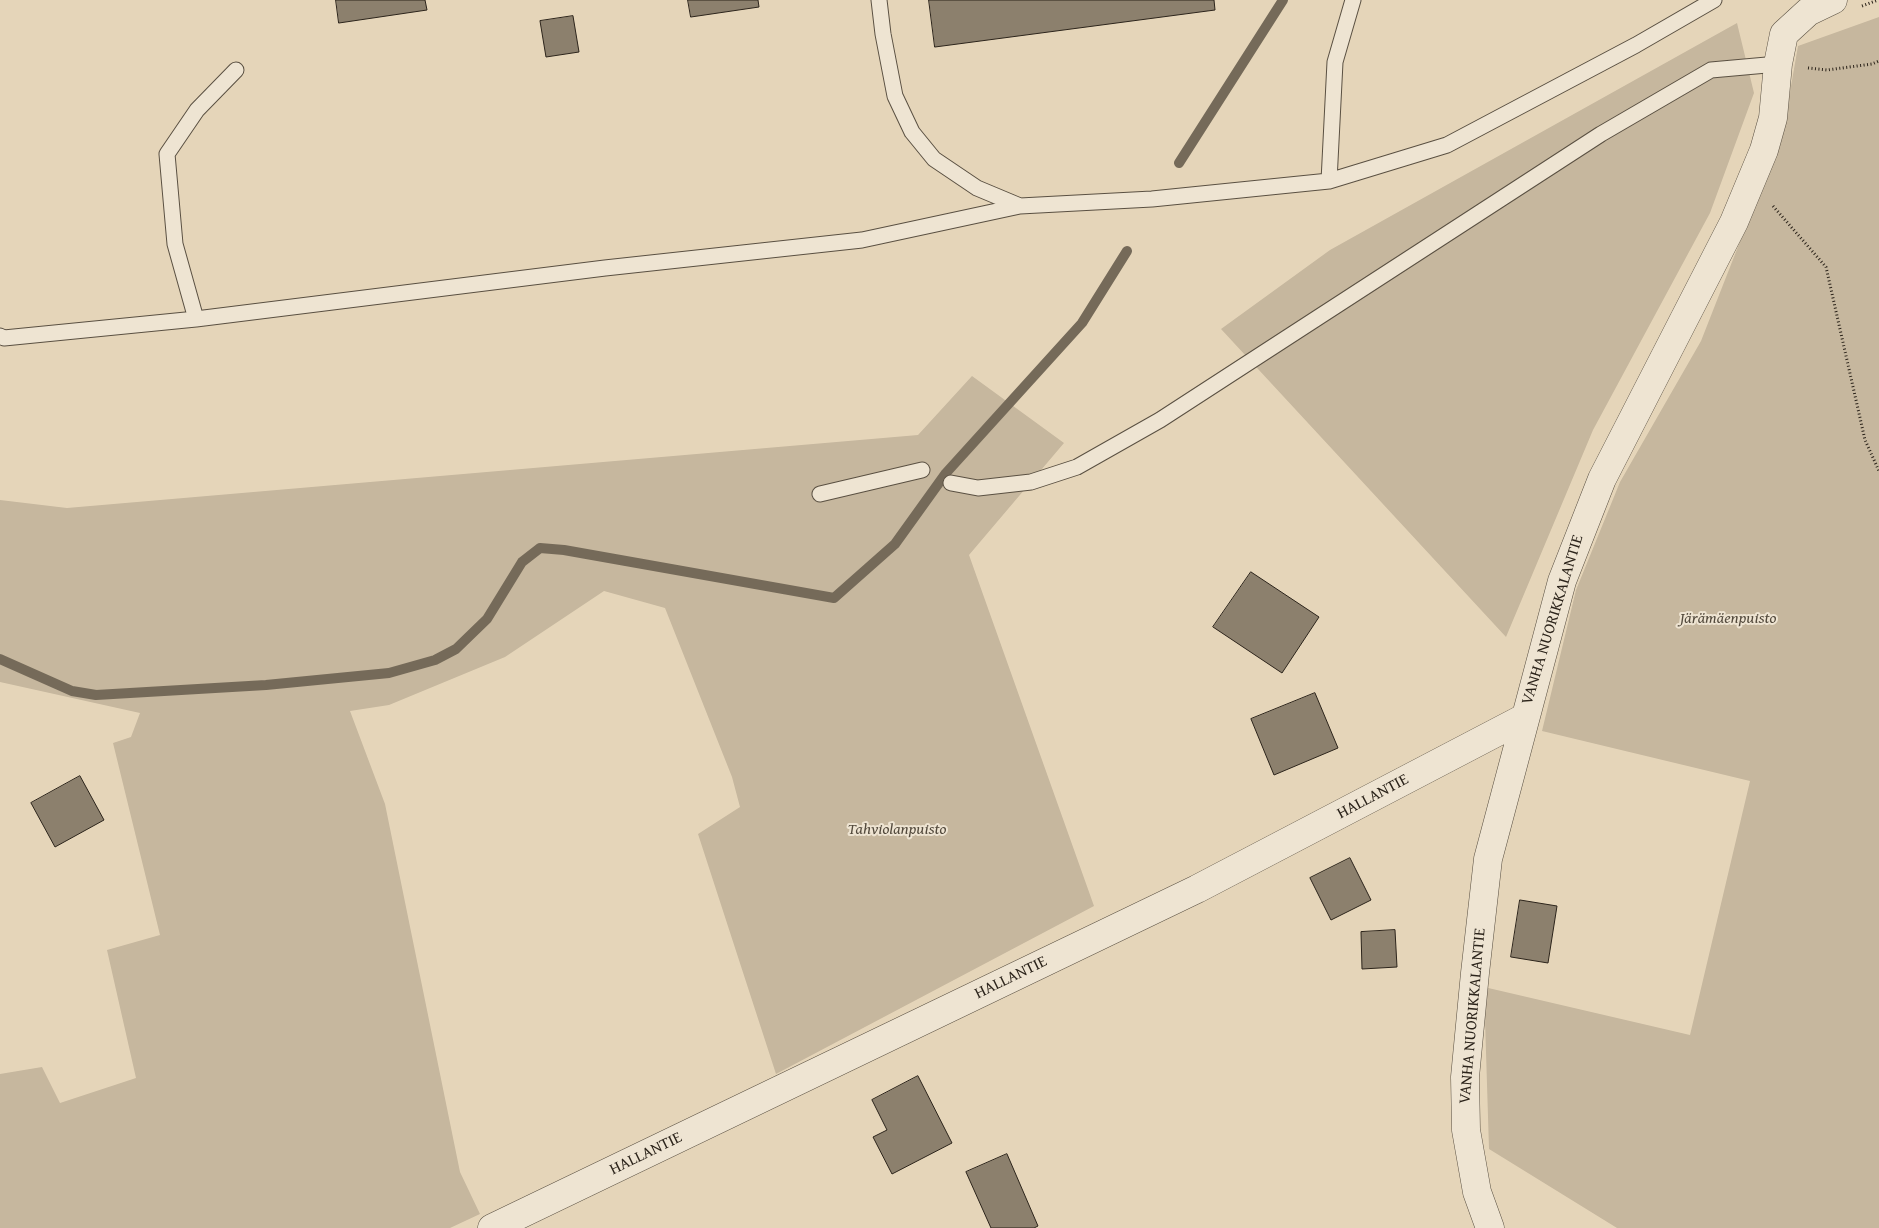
<!DOCTYPE html>
<meta charset="utf-8">
<style>
body{margin:0}
canvas{display:block;background:#e5d5b9}
</style>
<canvas width="1879" height="1228"></canvas>
<script>
const context = document.querySelector('canvas').getContext('2d');
context.lineJoin = 'round';
function fill(path, color) { context.fillStyle = color; context.fill(path, 'evenodd'); }
function stroke(path, color, width, dash) { context.strokeStyle = color; context.lineWidth = width; context.lineCap = dash ? 'butt' : 'round'; context.setLineDash(dash || []); context.stroke(path); }
function drawText(font, color, halo, rows, align = 'center') {
  context.font = font + ' "Gentium Book Plus",serif'; context.lineWidth = 4; context.setLineDash([]); context.textBaseline = 'middle'; context.strokeStyle = halo; context.fillStyle = color; for (const [text, x, y, turn = 0] of rows) {
    context.save(); context.translate(x, y); context.rotate((+turn || 0) * Math.PI / 180); context.textAlign = isNaN(turn) ? turn : align; if (halo) context.strokeText(text, 0, 0); context.fillText(text, 0, 0); context.restore();
  }
}
const green = new Path2D(`
 M1879,17V1228H1617L1489,1149L1484,987L1690,1035L1750,781L1542,731L1576,590L1620,482L1701,341L1783,132L1798,46Z
 M1737,23L1754,93L1710,213L1593,430L1506,637L1221,329L1330,250Z
 M972,376L1064,443L969,555L1094,906L776,1074L698,834L740,807L732,777L665,608L604,591L505,657L389,705L350,711L385,804L460,1172L480,1214L450,1228H0V1074L42,1067L60,1103L136,1078L107,950L160,935L113,743L131,737L140,713L0,682V500L67,508L918,435Z`);
const stream = new Path2D(`
 M1179,163L1283,0
 M0,659L72,691L96,695L266,685L389,673L435,660L456,649L487,619L522,562L540,548L564,550L834,598L895,544L946,473L1082,323L1127,251`);
const building = new Path2D(`
 M336,0H425L427,10L339,23Z
 M688,0H758L759,7L691,17Z
 M929,0H1214L1215,10L935,47Z
 M573,16L579,52L546,57L540,21Z
 M1251,572L1319,617L1282,673L1213,627Z
 M1315,693L1338,748L1274,775L1251,719Z
 M80,776L104,820L55,847L31,803Z
 M1350,858L1371,900L1331,920L1310,878Z
 M1520,900L1557,906L1548,963L1511,957Z
 M1395,930L1397,967L1362,969L1361,932Z
 M918,1076L952,1143L892,1174L873,1137L887,1130L872,1100Z
 M1007,1154L1038,1226L1034,1228H991L966,1172Z`);
const path = new Path2D(`
 M1862,6L1878,0
 M1808,68L1827,70L1872,64L1879,61
 M1773,206L1826,267L1865,440L1879,471`);
const lane = new Path2D(`
 M879,0L883,34L895,96L912,132L934,159L977,188L1020,206L1152,199L1329,181L1447,145L1636,45L1714,0
 M1329,181L1335,62L1353,0
 M196,319L175,244L167,154L197,110L236,70
 M0,336L4,338L196,319L605,268L862,240L1020,206
 M951,483L978,488L1031,482L1077,467L1160,420L1601,134L1711,70L1778,64
 M820,494L922,470`);
const street = new Path2D(`
 M492,1228L1197,889L1524,718
 M1490,1228L1477,1192L1466,1130L1465,1077L1475,973L1488,859L1562,581L1602,479L1734,222L1764,150L1773,118L1778,64L1784,34L1808,12L1833,0`);
const parkNames = [
 ["Järämäenpuisto",1728,619],
 ["Tahviolanpuisto",897,830]
];
const streetNames = [
 ["VANHA NUORIKKALANTIE",1553,620,-73],
 ["HALLANTIE",1373,797,-28],
 ["HALLANTIE",1011,978,-26],
 ["VANHA NUORIKKALANTIE",1473,1016,-85],
 ["HALLANTIE",646,1154,-26]
];
fill(green, '#c6b79e');
stroke(stream, '#756a59', 10);
fill(building, '#8c806d');
stroke(building, '#2c241b', 1);
stroke(lane, '#5a5042', 17);
stroke(street, '#5a5042', 29);
stroke(path, '#2c241b', 3, [1, 2.5]);
stroke(lane, '#eee4d2', 15);
stroke(street, '#eee4d2', 28);
drawText('italic 16px', '#52493c', '#eee4d2', parkNames);
drawText('16px', '#2c241b', '#eee4d2', streetNames);
</script>
